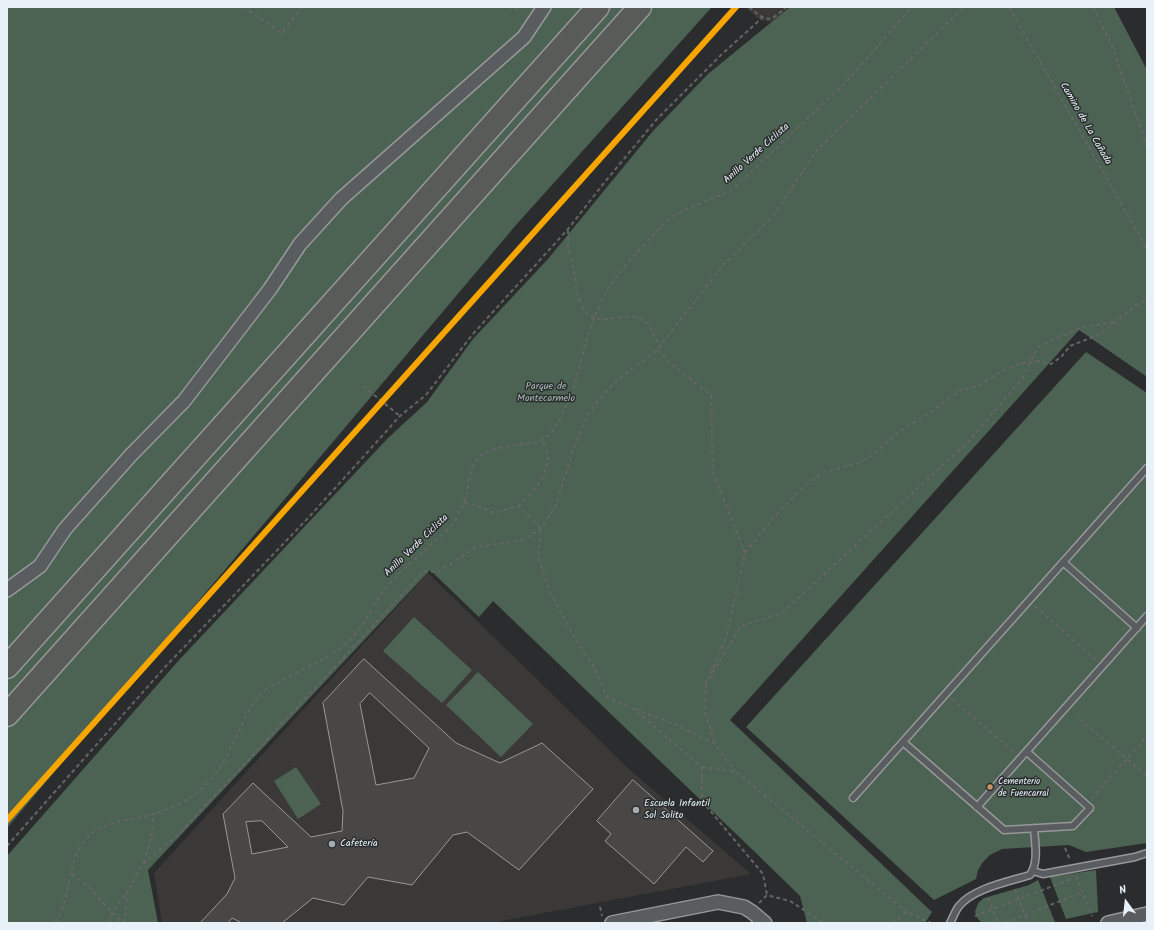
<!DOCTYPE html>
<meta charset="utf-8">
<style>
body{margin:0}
#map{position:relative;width:1154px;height:930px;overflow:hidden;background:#2b2c2d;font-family:Kalam,sans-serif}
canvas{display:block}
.frame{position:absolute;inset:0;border:8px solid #e8f1f8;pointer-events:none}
.north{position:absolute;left:1106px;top:882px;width:40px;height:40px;-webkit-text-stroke:3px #2a2d2e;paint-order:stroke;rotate:345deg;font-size:11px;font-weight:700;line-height:16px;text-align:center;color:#e8f1f8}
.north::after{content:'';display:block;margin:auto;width:14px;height:18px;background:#e8f1f8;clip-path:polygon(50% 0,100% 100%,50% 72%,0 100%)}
</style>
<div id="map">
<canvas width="1154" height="930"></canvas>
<div class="frame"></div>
<div class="north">N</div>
</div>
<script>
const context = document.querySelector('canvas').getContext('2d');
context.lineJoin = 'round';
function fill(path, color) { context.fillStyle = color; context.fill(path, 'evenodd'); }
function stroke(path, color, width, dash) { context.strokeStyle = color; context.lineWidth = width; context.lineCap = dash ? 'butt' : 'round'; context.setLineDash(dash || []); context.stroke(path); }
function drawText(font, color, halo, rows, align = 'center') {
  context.font = font + ' Kalam,sans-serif'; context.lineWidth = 3; context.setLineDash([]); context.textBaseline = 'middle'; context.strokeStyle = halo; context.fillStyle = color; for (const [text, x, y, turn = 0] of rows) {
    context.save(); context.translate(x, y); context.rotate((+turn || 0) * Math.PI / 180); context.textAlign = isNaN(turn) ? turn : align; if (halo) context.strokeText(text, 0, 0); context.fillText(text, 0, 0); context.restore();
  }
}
const built = new Path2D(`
 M744,7H790L774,20L769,22L759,19Z
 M428,573L630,770L751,874L491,923H162L154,873Z`);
const green = new Path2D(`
 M7,7H712L516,225L7,828Z
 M790,7H1114L1147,70V377L1079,330L730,720L932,912L925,923H807L800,896L758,855L493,601L479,617L430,570L148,870L158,923H7V856L180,659L388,438L427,402L473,339L548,259L653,131L708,74Z
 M1086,352L1147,393V843L1086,852L1069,845L1002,849L990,855L983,862L978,870L976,879L934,900L746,727Z
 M414,617L472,670L442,703L383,651Z
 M478,672L533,724L501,757L446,705Z
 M296,767L321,804L298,819L274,781Z
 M1096,870L1098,912L1066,919L1050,877Z
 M1038,880L1055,922L982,923L978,919L975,912L978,903L984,898L1029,885Z`);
const building = new Path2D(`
 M364,659L456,743L500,763L542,743L593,789L519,870L467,832L453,835L412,885L368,877L344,905L313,898L282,923H242L232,918L228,923H200L227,894L235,878L223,814L253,783L311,837L342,831L343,811L323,703ZM370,693L429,748L414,778L376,785L360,704ZM262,821L288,847L252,854L246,822Z
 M633,780L713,851L703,862L686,847L654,884L605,841L611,834L597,821Z`);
const path = new Path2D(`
 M243,7L282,33L302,7
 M508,7L520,9L523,7
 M749,7C766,21 769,24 786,7
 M1009,7L1147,249
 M1093,7L1112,46L1147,147
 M568,230C568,235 568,241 568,246C569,253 572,260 573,267C576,281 576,299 585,311C589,316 595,319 601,319C613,320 631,313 641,319C652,324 653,337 661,346
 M657,350L675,367L711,395L713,473L745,553L726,638L709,677
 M363,386L400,416
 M464,502L495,513L518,506L541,528L538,555L549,591L572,633L594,667L607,697L632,708L702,767V801L763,874L767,895
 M518,506C532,494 547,477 548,458C548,452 544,445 542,440
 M745,553L775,516L804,486L822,473L861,462L874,454L897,433L928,414L961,390L978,386L1002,371L1019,364L1038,361L1051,364L1062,356L1070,346L1098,335L1116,322L1136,305L1147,300
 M1035,606L1096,660
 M706,684L705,712L715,744
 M705,685L741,626L782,613L967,443L1022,379L1038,347L1082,327L1116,322
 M952,699L1014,752
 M635,709L674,724L715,744L735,771
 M1079,719L1147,776
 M702,767L736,772L907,912
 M1091,799L1147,736
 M7,846L165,667L309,517L400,416L426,395L472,335L568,229L604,183L657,119L721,55L762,18
 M1065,848L1070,860
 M144,863C148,846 155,832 152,814
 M72,874L88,886L122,923
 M1076,876L1092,916
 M1015,889L1028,923
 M988,898L998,923
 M759,903L767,895L790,901L824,923
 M600,907L602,916
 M975,916L1071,879
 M55,923C73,897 65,863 86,839C102,821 128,821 150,815C168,810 191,800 204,787C219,773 229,753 237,735C244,721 250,705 261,694C267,688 277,683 285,679C306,667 330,658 348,642C363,628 371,608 383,591C397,574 411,563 427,548C438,538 453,527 459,513C462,508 464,502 466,497C470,483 469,463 483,454C498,445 519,446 536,442L542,440L554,430L559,421L573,391L588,335L596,313L608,289L619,274L635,254L663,225L672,217L686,209L726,193L736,186L846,82L912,7
 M109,923L112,913L127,892
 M124,923L128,891L143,864L181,832L424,571L438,572L476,547L524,540L541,528L556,505L573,450L588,415L601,397L616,381L657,350L723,265L773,216L817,150L964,7
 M892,923L907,912L931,923
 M1005,923L1083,892`);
const lane = new Path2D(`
 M1063,562L1137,628
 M903,742L1004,830L1073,826L1090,808L1027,752
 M853,798L1147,468
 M977,807L1147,616
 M1033,871L1043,874L1135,857L1147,853
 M950,923C953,918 955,911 959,906C974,888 1008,882 1030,875C1039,862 1035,844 1034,828`);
const street = new Path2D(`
 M7,590L40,566L65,529L131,455L184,401L270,289L300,244L341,199L524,37L544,7
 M612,923L718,902L744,907L752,912L765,923
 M1108,923L1147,914`);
const highway = new Path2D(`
 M7,667L598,7
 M7,715L640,7`);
const rail1 = new Path2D(`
 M7,820L736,7`);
const markers = [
 [990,787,3.5,"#c7916a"],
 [636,810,4,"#a6acb1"],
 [332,844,4,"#a6acb1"]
];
const busNames = [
 ["Cementerio",998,782],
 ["de Fuencarral",998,794]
];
const streetNames = [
 ["Camino de La Cañada",1085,124,60],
 ["Anillo Verde Ciclista",757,154,-42],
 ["Anillo Verde Ciclista",417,546,-44]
];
const parkNames = [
 ["Parque de",546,387],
 ["Montecarmelo",546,399]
];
const poiNames = [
 ["Escuela Infantil",644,804],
 ["Sol Solito",644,816],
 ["Cafetería",340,844]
];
fill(built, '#3b3937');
fill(green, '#4c6252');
fill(building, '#494746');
stroke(building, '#96989a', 1);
stroke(lane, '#96989a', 9);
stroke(street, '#96989a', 16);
stroke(highway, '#96989a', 25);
stroke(path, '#636566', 2, [4, 3]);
stroke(lane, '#5a5d60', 6);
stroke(street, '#5a5d60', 13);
stroke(highway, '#595b59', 22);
stroke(rail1, '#f7a600', 6);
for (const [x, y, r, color] of markers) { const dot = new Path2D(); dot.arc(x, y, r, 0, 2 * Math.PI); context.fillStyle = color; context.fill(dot); stroke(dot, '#2a2d2e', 1.5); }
drawText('9px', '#e8f1f8', '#2a2d2e', busNames, 'left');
drawText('10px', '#e8f1f8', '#2a2d2e', streetNames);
drawText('10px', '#acbbb8', '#2a2d2e', parkNames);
drawText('10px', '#e8f1f8', '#2a2d2e', poiNames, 'left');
</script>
